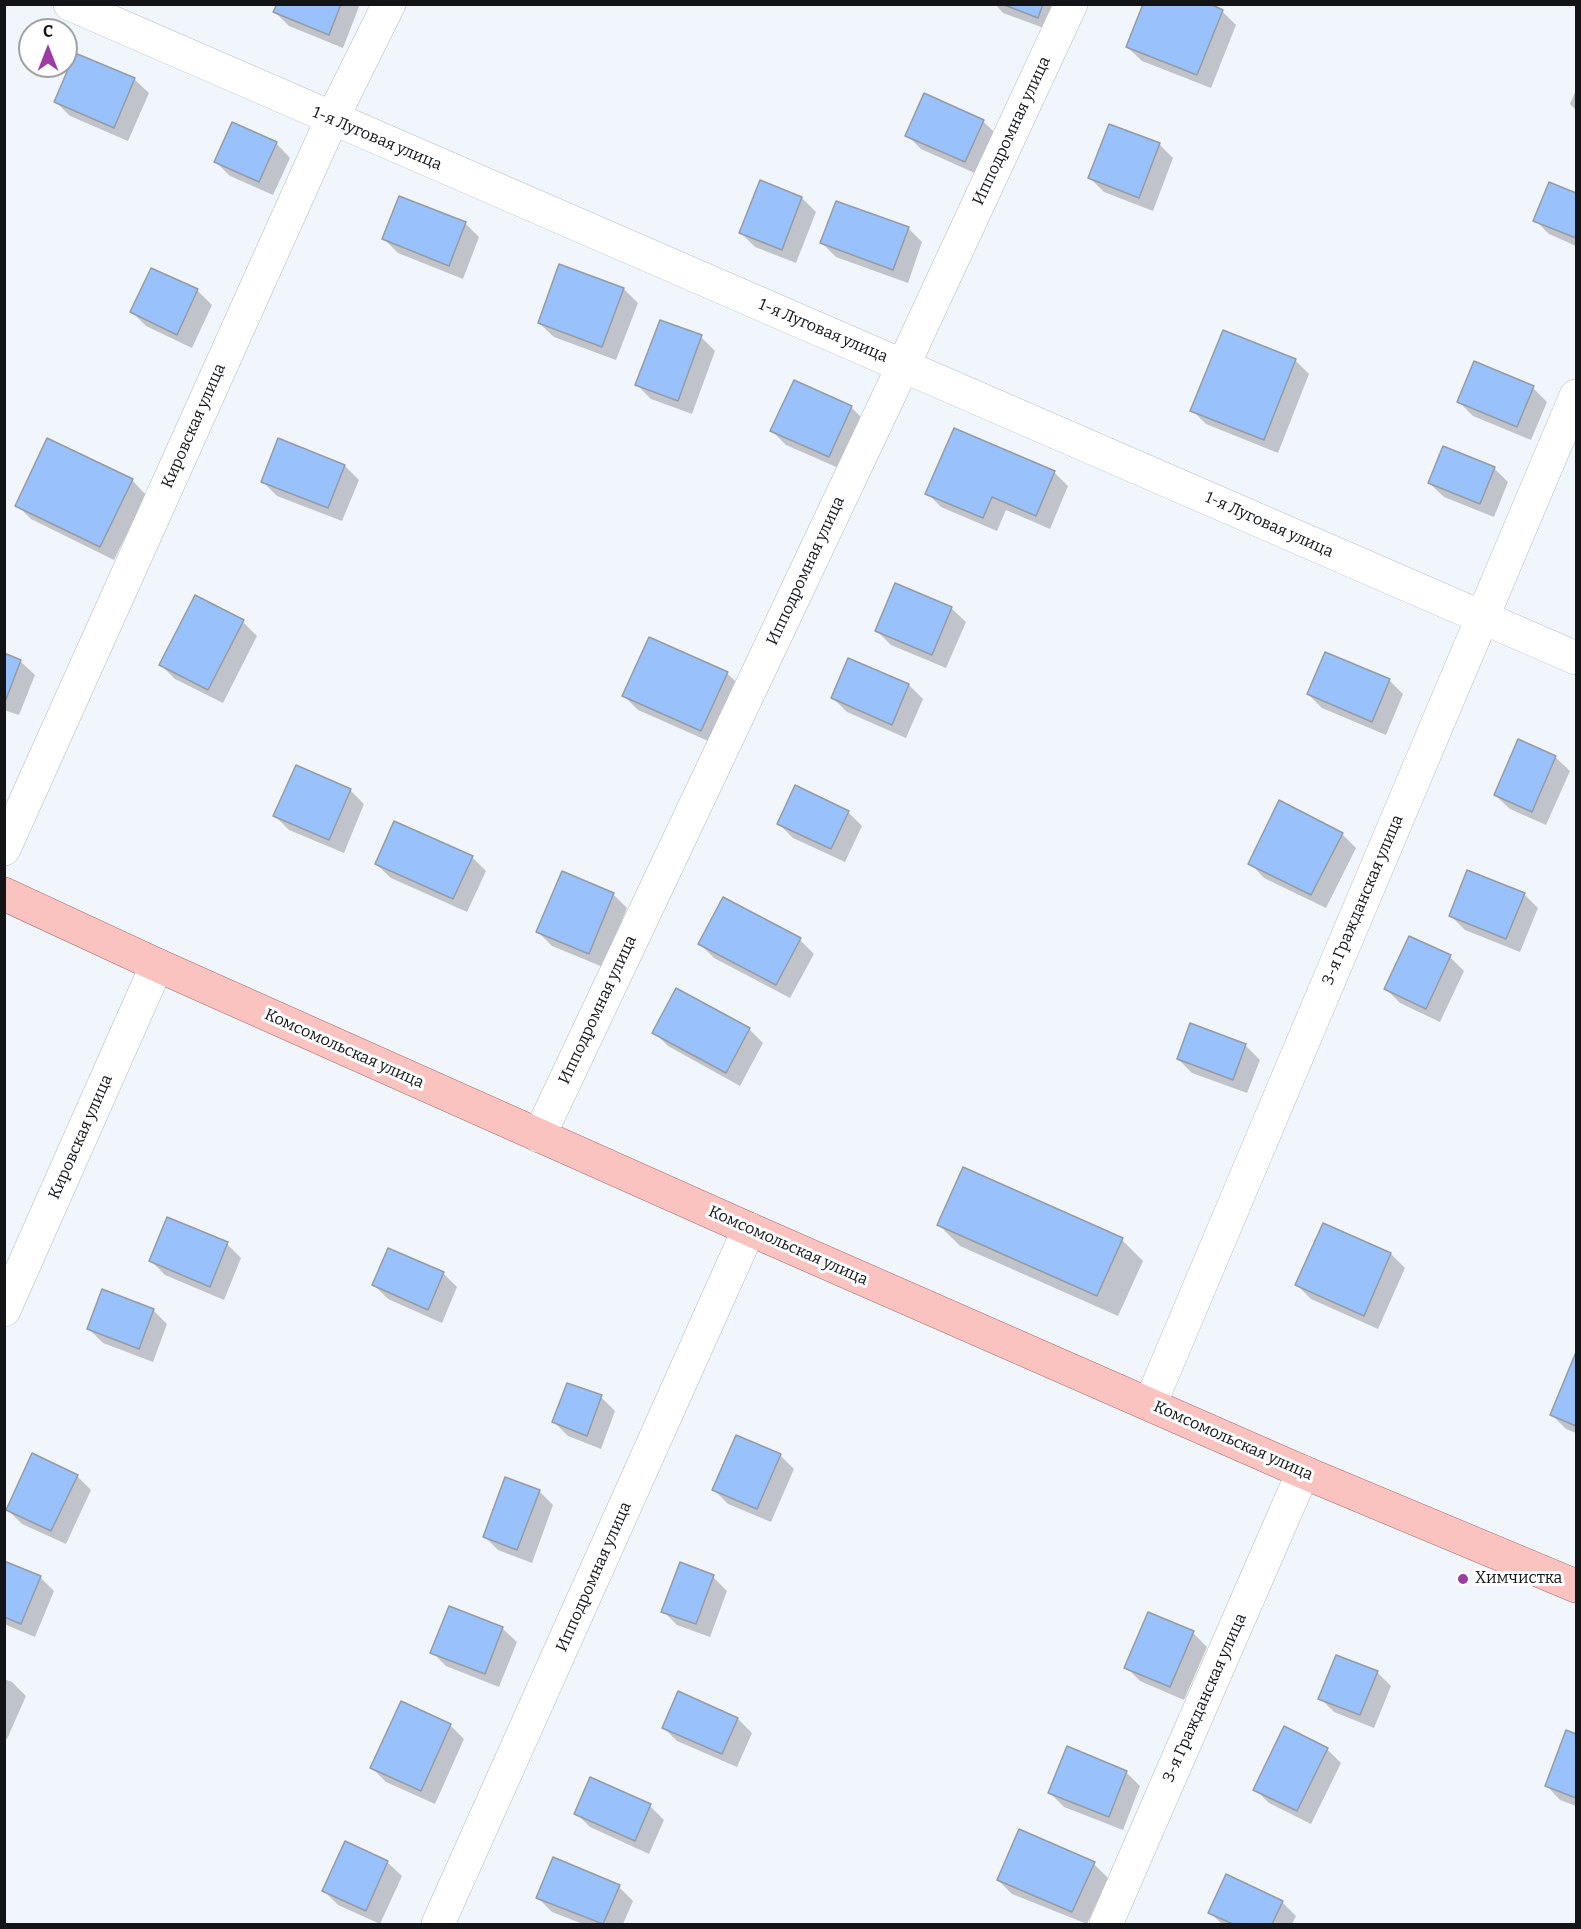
<!DOCTYPE html>
<meta charset="utf-8">
<style>
body{margin:0}
#map{position:relative;width:1581px;height:1929px;overflow:hidden;background:#f1f6fd;font-family:Bitter,serif}
canvas{display:block}
.frame{position:absolute;inset:0;border:6px solid #121417;pointer-events:none}
.north{position:absolute;left:18px;top:18px;width:60px;height:60px;box-sizing:border-box;background:#fff;border:2px solid #a0a1a2;border-radius:50%;rotate:0deg;font-size:16px;font-weight:700;line-height:24px;text-align:center;color:#121417}
.north::after{content:'';display:block;margin:auto;width:21px;height:27px;background:#9d3ca4;clip-path:polygon(50% 0,100% 100%,50% 72%,0 100%)}
</style>
<div id="map">
<canvas width="1581" height="1929"></canvas>
<div class="frame"></div>
<div class="north">С</div>
</div>
<script>
const context = document.querySelector('canvas').getContext('2d');
context.lineJoin = 'round';
function fill(path, color) { context.fillStyle = color; context.fill(path, 'evenodd'); }
function stroke(path, color, width, dash) { context.strokeStyle = color; context.lineWidth = width; context.lineCap = dash ? 'butt' : 'round'; context.setLineDash(dash || []); context.stroke(path); }
function drawText(font, color, halo, rows, align = 'center') {
  context.font = font + ' Bitter,serif'; context.lineWidth = 6; context.setLineDash([]); context.textBaseline = 'middle'; context.strokeStyle = halo; context.fillStyle = color; for (const [text, x, y, turn = 0] of rows) {
    context.save(); context.translate(x, y); context.rotate((+turn || 0) * Math.PI / 180); context.textAlign = isNaN(turn) ? turn : align; if (halo) context.strokeText(text, 0, 0); context.fillText(text, 0, 0); context.restore();
  }
}
const shadow = new Path2D(`
 M278,4H360L343,48L289,26L275,12Z
 M995,4H1062L1052,31L1003,13Z
 M1222,11L1236,25L1211,88L1142,61L1127,47Z
 M134,79L149,93L128,141L70,116L56,102Z
 M1576,90V110L1570,104Z
 M983,121L997,135L979,175L921,149L907,135Z
 M276,143L290,158L273,195L230,176L216,162Z
 M1159,144L1173,158L1153,211L1104,192L1090,178Z
 M760,182L802,198L816,212L796,263L755,247L741,233Z
 M1550,184L1576,194V246L1549,234L1535,220Z
 M465,223L479,237L463,279L398,253L384,239Z
 M908,228L922,242L908,283L836,257L822,243Z
 M560,266L624,289L638,303L616,360L554,337L539,323Z
 M152,270L198,291L212,305L192,348L146,326L132,312Z
 M701,337L715,351L692,414L651,399L637,385Z
 M1295,360L1309,374L1278,453L1206,424L1192,410Z
 M1533,388L1547,402L1531,440L1473,416L1459,402Z
 M851,407L865,421L843,470L786,445L772,431Z
 M279,440L345,466L359,480L342,521L277,496L263,482Z
 M1494,468L1508,482L1494,517L1444,497L1429,483Z
 M1054,472L1068,486L1050,529L1006,510L997,531L941,507L927,493Z
 M132,480L146,495L114,560L31,519L17,505Z
 M195,597L243,622L257,636L223,703L175,679L161,665Z
 M951,608L966,622L946,668L891,645L877,631Z
 M4,655L20,661L35,675L19,715L4,710Z
 M727,673L741,687L715,744L638,710L624,696Z
 M1389,680L1403,694L1386,735L1322,708L1308,694Z
 M909,685L923,699L906,738L847,712L833,698Z
 M1555,757L1570,771L1546,825L1510,809L1495,795Z
 M350,790L364,804L344,853L289,830L275,816Z
 M848,812L862,826L845,862L793,838L779,824Z
 M1342,834L1356,848L1326,908L1264,878L1250,863Z
 M472,857L486,871L467,912L391,878L376,864Z
 M613,894L627,908L603,967L552,946L538,932Z
 M1524,894L1538,908L1520,952L1465,930L1451,916Z
 M1410,938L1450,957L1464,971L1440,1022L1400,1003L1386,989Z
 M800,940L814,954L790,998L714,958L700,944Z
 M1191,1025L1246,1046L1260,1060L1247,1093L1192,1073L1178,1059Z
 M749,1029L763,1043L740,1086L668,1046L654,1032Z
 M939,1225L1122,1240L1143,1261L1118,1316L960,1246Z
 M1323,1225L1391,1254L1405,1268L1378,1329L1311,1299L1297,1285Z
 M227,1244L241,1258L224,1300L165,1275L151,1261Z
 M443,1273L457,1287L442,1323L388,1299L374,1285Z
 M153,1310L167,1324L153,1362L103,1343L89,1329Z
 M1576,1356V1433L1566,1429L1552,1415Z
 M568,1385L601,1397L615,1411L601,1449L568,1436L554,1422Z
 M780,1455L794,1469L771,1522L728,1504L714,1490Z
 M77,1476L91,1490L66,1544L22,1524L8,1510Z
 M539,1491L553,1505L532,1563L498,1550L484,1536Z
 M4,1563L40,1577L54,1591L35,1637L4,1624Z
 M713,1577L727,1591L710,1637L677,1625L663,1611Z
 M502,1628L517,1642L499,1687L446,1666L432,1652Z
 M1193,1633L1207,1647L1184,1700L1140,1681L1126,1667Z
 M1377,1672L1391,1686L1374,1728L1334,1712L1320,1698Z
 M4,1679L12,1682L26,1696L7,1739L4,1738Z
 M678,1693L738,1719L752,1733L737,1767L677,1741L663,1727Z
 M450,1725L464,1739L435,1804L386,1782L372,1768Z
 M1567,1732L1576,1736V1806L1560,1800L1546,1785Z
 M1327,1749L1341,1763L1311,1824L1269,1803L1255,1789Z
 M1126,1772L1140,1786L1123,1830L1064,1807L1050,1793Z
 M650,1806L664,1820L649,1854L590,1827L576,1813Z
 M346,1843L387,1862L402,1876L380,1924L338,1905L324,1891Z
 M1094,1864L1108,1878L1087,1924L1012,1894L998,1880Z
 M619,1887L633,1901L623,1924H583L552,1912L538,1898Z
 M1282,1902L1296,1916L1292,1924H1222L1210,1913Z`);
const building = new Path2D(`
 M277,4H341L329,35L273,12Z
 M1002,4H1043L1038,18Z
 M1143,4H1210L1223,10L1197,75L1126,47Z
 M75,53L135,78L114,128L54,102Z
 M924,93L984,120L965,162L905,136Z
 M232,122L277,142L259,182L214,162Z
 M1109,124L1160,143L1139,198L1088,178Z
 M760,180L802,197L782,250L739,233Z
 M1549,182L1576,193V238L1533,221Z
 M399,196L466,222L449,266L382,239Z
 M836,201L909,227L893,270L820,243Z
 M559,264L624,288L602,347L538,323Z
 M151,268L198,289L177,335L130,312Z
 M660,320L702,335L678,401L635,385Z
 M1223,330L1296,359L1264,440L1190,411Z
 M1474,361L1534,386L1517,427L1457,402Z
 M794,380L852,406L829,457L770,431Z
 M954,428L1055,471L1036,516L992,497L983,518L925,494Z
 M47,438L133,479L100,547L15,506Z
 M278,438L345,465L328,508L261,482Z
 M1443,446L1495,467L1480,504L1428,483Z
 M895,583L952,607L932,655L875,631Z
 M195,595L244,620L208,690L159,665Z
 M649,637L728,672L701,731L622,696Z
 M1325,652L1390,679L1372,722L1307,694Z
 M4,653L21,660L5,702H4Z
 M848,658L909,684L892,725L831,698Z
 M1518,739L1556,756L1532,812L1494,795Z
 M296,765L351,789L329,840L273,816Z
 M795,785L849,811L831,849L777,824Z
 M1279,800L1343,833L1311,895L1248,864Z
 M394,821L473,856L453,899L375,864Z
 M1467,870L1525,893L1506,939L1449,916Z
 M562,871L614,893L589,954L536,932Z
 M723,897L801,938L776,985L698,944Z
 M1409,936L1451,955L1426,1009L1384,989Z
 M676,988L750,1028L726,1073L652,1033Z
 M1190,1023L1246,1044L1233,1080L1177,1059Z
 M963,1167L1123,1238L1097,1296L937,1225Z
 M167,1217L228,1242L210,1287L149,1261Z
 M1323,1223L1391,1253L1364,1316L1295,1285Z
 M388,1248L444,1272L428,1310L372,1285Z
 M102,1289L154,1309L139,1349L87,1329Z
 M1576,1352V1426L1550,1415Z
 M567,1383L602,1395L587,1436L552,1422Z
 M736,1435L781,1454L757,1509L712,1490Z
 M32,1453L78,1475L51,1531L6,1510Z
 M505,1477L540,1490L517,1550L483,1537Z
 M4,1561L41,1576L21,1624L4,1617Z
 M680,1562L714,1575L696,1624L661,1612Z
 M449,1606L503,1627L485,1674L430,1653Z
 M1148,1612L1194,1631L1170,1687L1124,1668Z
 M1336,1655L1378,1671L1360,1715L1318,1699Z
 M678,1691L738,1718L722,1754L662,1728Z
 M401,1701L451,1724L421,1791L370,1768Z
 M1284,1726L1328,1748L1297,1811L1253,1790Z
 M1566,1730L1576,1734V1798L1545,1786Z
 M1067,1746L1127,1771L1109,1817L1048,1793Z
 M590,1777L651,1804L635,1841L574,1814Z
 M1019,1829L1095,1862L1072,1912L997,1880Z
 M345,1841L388,1861L366,1911L322,1891Z
 M553,1857L620,1885L603,1924L536,1898Z
 M1226,1874L1283,1901L1272,1924H1233L1208,1913Z`);
const minor = new Path2D(`
 M70,4L1576,658
 M4,849L332,119L389,4
 M539,1136L903,366L1071,4
 M4,1310L157,965
 M1150,1404L1576,396
 M438,1924L749,1229
 M1106,1924L1303,1472`);
const major = new Path2D(`
 M4,894L157,965L749,1229L1303,1472L1576,1586`);
const markers = [
 [1463,1579,6,"#9d3ca4"]
];
const streetNames = [
 ["Ипподромная улица",1012,131,-65],
 ["1-я Луговая улица",377,139,23],
 ["1-я Луговая улица",823,331,23],
 ["Кировская улица",194,426,-66],
 ["1-я Луговая улица",1269,525,24],
 ["Ипподромная улица",806,571,-65],
 ["3-я Гражданская улица",1363,900,-67],
 ["Ипподромная улица",598,1010,-65],
 ["Комсомольская улица",344,1049,24],
 ["Кировская улица",81,1137,-66],
 ["Комсомольская улица",788,1246,24],
 ["Комсомольская улица",1233,1441,24],
 ["Ипподромная улица",594,1577,-66],
 ["3-я Гражданская улица",1205,1698,-66]
];
const poiNames = [
 ["Химчистка",1475,1579]
];
fill(shadow, '#0003');
fill(building, '#99c1fb');
stroke(building, '#959ba3', 1.5);
stroke(minor, '#b3b9c1', 34);
stroke(major, '#a86c6a', 34);
stroke(minor, '#fff', 33);
stroke(major, '#fbc3c0', 33);
for (const [x, y, r, color] of markers) { const dot = new Path2D(); dot.arc(x, y, r, 0, 2 * Math.PI); context.fillStyle = color; context.fill(dot); stroke(dot, '#fff', 2); }
drawText('16px', '#121417', '#fff', streetNames);
drawText('16px', '#121417', '#fff', poiNames, 'left');
</script>
